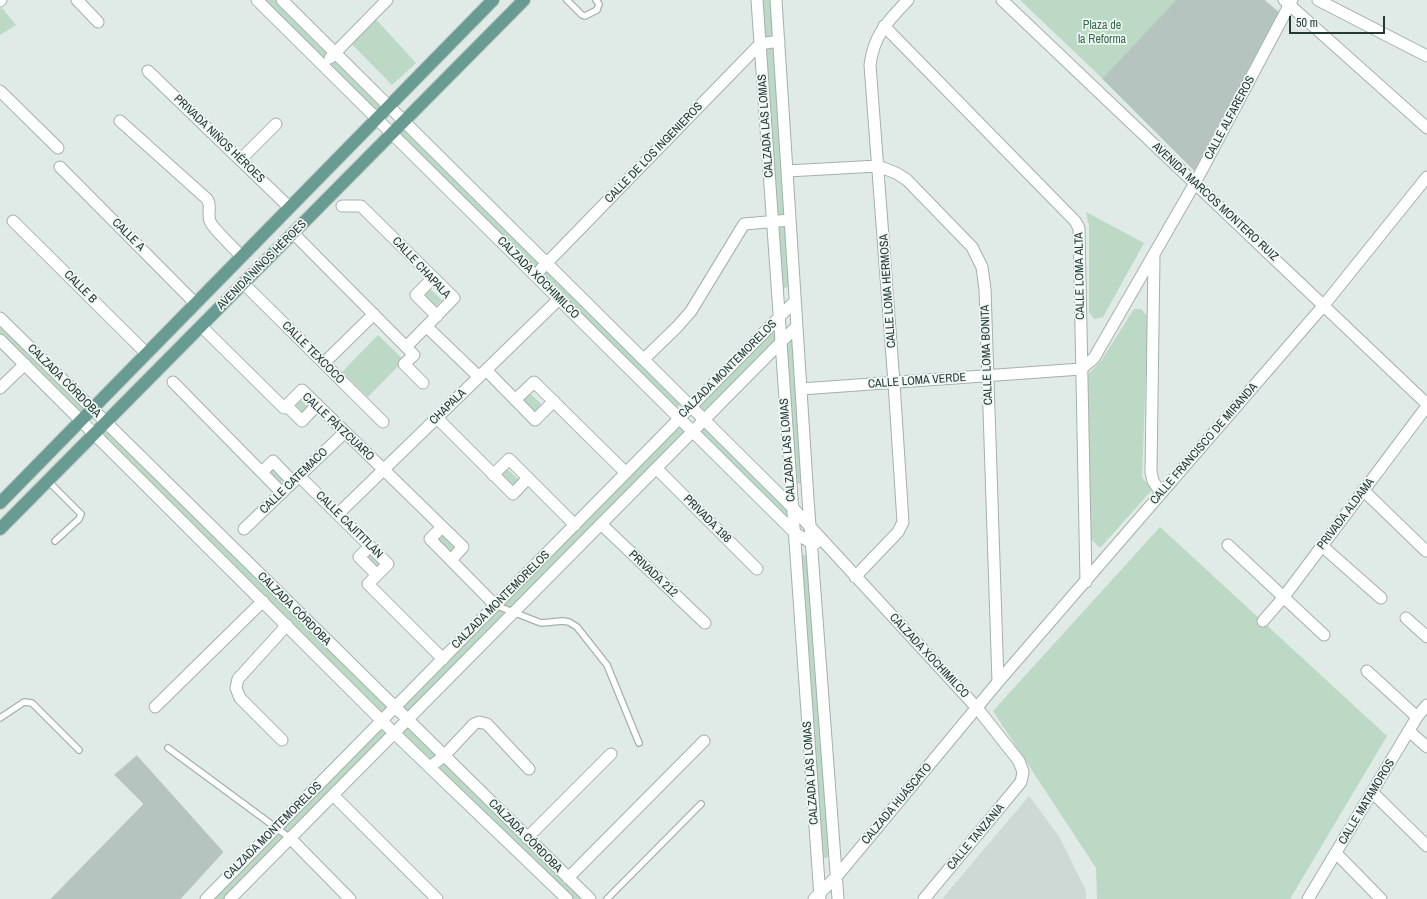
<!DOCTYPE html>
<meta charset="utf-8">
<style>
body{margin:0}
#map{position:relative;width:1427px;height:899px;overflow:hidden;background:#e0eae6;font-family:"Archivo Narrow",sans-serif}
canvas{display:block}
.scale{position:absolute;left:1289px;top:16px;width:96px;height:18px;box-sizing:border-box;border:2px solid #223934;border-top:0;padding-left:5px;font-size:12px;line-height:14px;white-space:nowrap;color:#223934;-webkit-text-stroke:3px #f0f7f4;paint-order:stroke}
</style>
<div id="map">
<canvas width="1427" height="899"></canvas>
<div class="scale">50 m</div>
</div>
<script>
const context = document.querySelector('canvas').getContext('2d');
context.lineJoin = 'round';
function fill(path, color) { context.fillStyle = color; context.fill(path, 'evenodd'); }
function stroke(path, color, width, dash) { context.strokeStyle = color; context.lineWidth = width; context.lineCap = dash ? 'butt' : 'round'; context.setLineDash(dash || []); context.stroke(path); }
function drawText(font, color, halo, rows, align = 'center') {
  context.font = font + ' "Archivo Narrow",sans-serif'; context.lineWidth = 3.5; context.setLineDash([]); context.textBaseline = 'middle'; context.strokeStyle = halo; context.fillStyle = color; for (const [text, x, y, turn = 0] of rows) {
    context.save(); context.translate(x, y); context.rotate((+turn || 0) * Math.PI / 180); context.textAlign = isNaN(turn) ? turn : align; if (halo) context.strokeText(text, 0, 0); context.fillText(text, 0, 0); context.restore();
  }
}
const built = new Path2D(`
 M1029,796L1059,836L1086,891V899H942Z`);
const green = new Path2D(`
 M262,0H277L381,105L376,111Z
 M761,0H775L778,35L764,38Z
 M1020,0H1177L1103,79Z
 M2,8L16,25L0,35V9Z
 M372,15L416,63L392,85L348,40Z
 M774,42L790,215L776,217L760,44Z
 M403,122L685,401L676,408L398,133Z
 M1086,212L1144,243L1103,317L1094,319L1089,312V226Z
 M790,220V286L782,289L773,221Z
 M429,288L442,300L435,307L423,294Z
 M1134,309H1141L1148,317L1142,477L1152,490L1100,548L1089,537L1088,374L1101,361Z
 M0,322L88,409L82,421L0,339Z
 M775,326L776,340L701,417L694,404Z
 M793,330L803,484L795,483L781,342Z
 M378,335L404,360L368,397L342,372Z
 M530,393L542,405L535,412L523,399Z
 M298,397L310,409L303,416L291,403Z
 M108,424L395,707L382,720L394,733L407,720L587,899H569L394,733L226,899H205L382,720L98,431Z
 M677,424L686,432L410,714L401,706Z
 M705,427L792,507L789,518L699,432Z
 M273,467L285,479L278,485L266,473Z
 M507,469L520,481L513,488L501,476Z
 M1160,527L1387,736L1290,899H1097L1096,868L993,711Z
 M443,535L455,547L449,553L436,541Z
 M370,552L382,564L375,571L363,558Z
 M801,555H809L832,855L823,859Z`);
const building = new Path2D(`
 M1177,0H1264L1278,12L1194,170L1103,79Z
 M137,756L223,852L180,899H51L144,804L115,775Z`);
const lane = new Path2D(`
 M567,0L582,15L585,16L597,10L599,4L596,0
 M48,481L81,514L79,519L55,541
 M495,605L541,623L563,621L569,622L577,627L607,665L639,743
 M0,718L24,702L32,703L79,750
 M168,748L290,838
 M607,899L701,804`);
const street = new Path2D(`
 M77,0L98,22
 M257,0L794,532L811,543H816
 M282,0L792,507L977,708L1019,761L1023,772L1021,782L924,899
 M757,0L820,897
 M776,0L808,499L838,899
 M1002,0L1427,404
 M1284,0L1427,128
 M1318,0L1427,56
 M0,1L1,0
 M884,26L1075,221L1079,228L1086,582
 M330,58L387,0
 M148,71L289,207
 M0,91L58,148
 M120,121L207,199C212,206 207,213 210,221C212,228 235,249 241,256
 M240,160L276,124
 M60,167L196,304
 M787,171L878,166L896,173L907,180L972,247L982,267L985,289L998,682
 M342,206H361L454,298L406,347
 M13,221L147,354
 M293,233L414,355L404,364L423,383
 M1154,256L1151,472L1153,481L1161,493
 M541,269L760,44L779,41
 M433,278L416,295L437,316
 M243,283L383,422
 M0,318L590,899
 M201,326L284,408L302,390L463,547L451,560
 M427,327L479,377
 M0,340L394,733L567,899
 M644,359L677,327L691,311L744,224L790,220
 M324,363L374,314
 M486,370L535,420L554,401
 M173,382L282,493
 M0,388L25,364
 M801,389L1081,369L1094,358L1195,183L1292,0
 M515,400L534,382L626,473
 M287,406L302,421L317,405
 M437,418L513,494L528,478
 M657,469L757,569
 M262,472L273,461L293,482
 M493,475L509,459L575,525
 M299,476L388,564L368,584L443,659
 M1363,490L1426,551
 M338,514L559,299
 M601,524L705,623
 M442,527L430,539L495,605
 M244,529L345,432
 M1228,545L1324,635
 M370,546L359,557L377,575
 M1322,546L1381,598
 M855,577L898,532L903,522L894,383L870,65C874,34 888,21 908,0
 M1406,618L1427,637
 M1263,621L1283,598L1427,406
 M1367,671L1417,717
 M155,707L263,601
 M1409,731L1427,747
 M282,740L240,698L236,688L238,679L287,625
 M430,767L444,756L474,724L479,722L487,724L529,769
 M1372,792L1427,846
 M333,795L437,899
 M290,838L350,899
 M527,838L611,754
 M1336,853L1381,899
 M568,878L704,741
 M206,899L795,301
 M230,899L797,326
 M814,899L837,876L998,682L1324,305L1427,177
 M1308,899L1417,717L1427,705`);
const primary = new Path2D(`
 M0,503L493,0
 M0,529L524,0`);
const parkNames = [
 ["Plaza de",1102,26],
 ["la Reforma",1102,40]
];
const streetNames = [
 ["CALLE ALFAREROS",1230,118,-62],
 ["CALZADA LAS LOMAS",766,126,-94],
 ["PRIVADA NIÑOS HÉROES",219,139,44],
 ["CALLE DE LOS INGENIEROS",654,153,-46],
 ["AVENIDA MARCOS MONTERO RUIZ",1215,202,43],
 ["CALLE A",128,235,45],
 ["AVENIDA NIÑOS HÉROES",262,265,-45],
 ["CALLE CHAPALA",421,268,47],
 ["CALLE LOMA ALTA",1080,276,-91],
 ["CALZADA XOCHIMILCO",538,278,45],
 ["CALLE B",80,287,45],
 ["CALLE LOMA HERMOSA",888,291,-94],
 ["CALLE TEXCOCO",313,353,45],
 ["CALLE LOMA BONITA",987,355,-92],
 ["CALZADA MONTEMORELOS",728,369,-45],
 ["CALZADA CÓRDOBA",64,381,45],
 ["CALLE LOMA VERDE",917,381,-4],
 ["CHAPALA",448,407,-44],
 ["CALLE PÁTZCUARO",338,427,43],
 ["CALLE FRANCISCO DE MIRANDA",1204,444,-49],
 ["CALZADA LAS LOMAS",788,450,-94],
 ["CALLE CATEMACO",294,481,-44],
 ["PRIVADA ALDAMA",1346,514,-53],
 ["PRIVADA 198",707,519,45],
 ["CALLE CAJITITLÁN",349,525,45],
 ["PRIVADA 212",653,574,43],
 ["CALZADA MONTEMORELOS",501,600,-45],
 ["CALZADA CÓRDOBA",294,609,45],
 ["CALZADA XOCHIMILCO",929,656,47],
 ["CALZADA LAS LOMAS",811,773,-94],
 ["CALLE MATAMOROS",1367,802,-59],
 ["CALZADA HUÁSCATO",897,804,-50],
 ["CALZADA MONTEMORELOS",273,831,-45],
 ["CALZADA CÓRDOBA",525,836,45],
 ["CALLE TANZANIA",976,837,-50]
];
fill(built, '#ced9d5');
fill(green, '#bbd9c5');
fill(building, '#b6c4bf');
stroke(building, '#b3c3bd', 1);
stroke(lane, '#a3b1ad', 8);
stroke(street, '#a3b1ad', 13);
stroke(primary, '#bdc4c2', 14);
stroke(lane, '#fff', 5.5);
stroke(street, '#fff', 11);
stroke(primary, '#689c93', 12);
drawText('12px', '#306c4c', '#f0f7f4', parkNames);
drawText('12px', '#223934', '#f0f7f4', streetNames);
</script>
